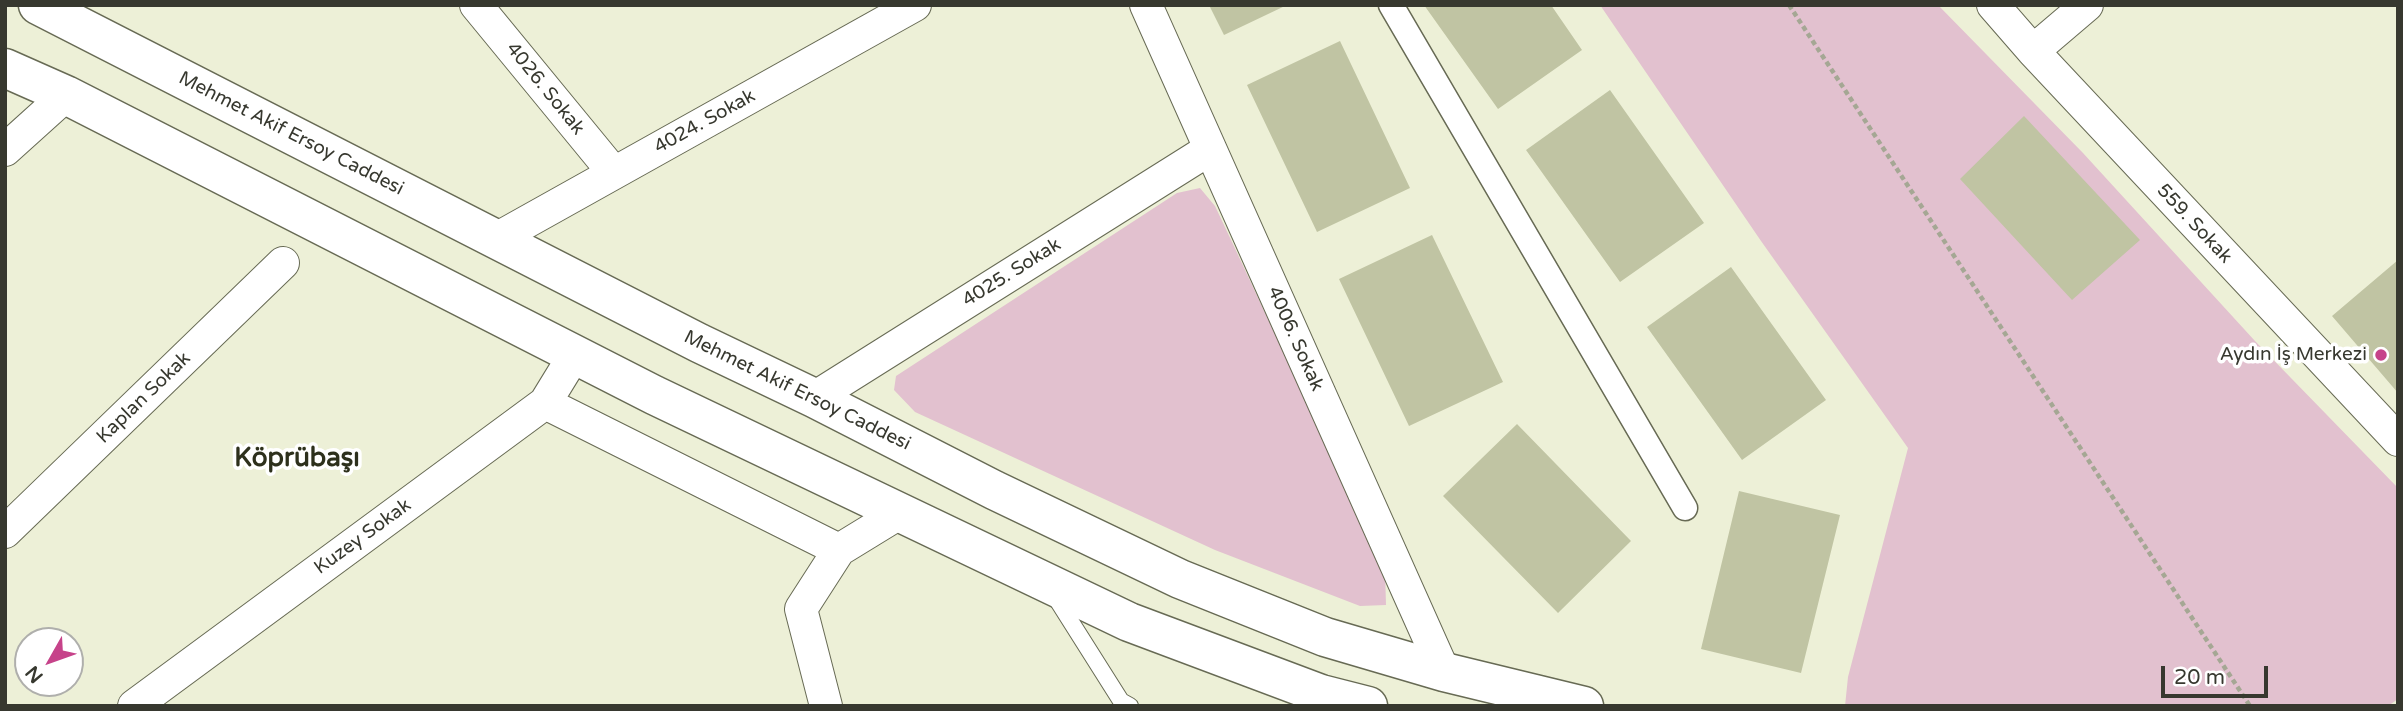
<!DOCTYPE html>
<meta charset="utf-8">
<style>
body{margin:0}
#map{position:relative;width:2403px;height:711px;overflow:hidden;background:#edf0d7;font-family:"Varela Round",sans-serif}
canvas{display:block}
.frame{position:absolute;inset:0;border:7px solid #37382f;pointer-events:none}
.north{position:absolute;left:14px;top:627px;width:70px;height:70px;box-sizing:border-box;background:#fff;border:2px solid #afafac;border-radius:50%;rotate:230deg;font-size:19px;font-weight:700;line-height:28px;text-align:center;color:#37382f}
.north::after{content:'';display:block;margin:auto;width:24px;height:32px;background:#c6438a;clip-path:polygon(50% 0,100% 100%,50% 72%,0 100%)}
.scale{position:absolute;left:2161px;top:666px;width:107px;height:32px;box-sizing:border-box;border:4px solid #37382f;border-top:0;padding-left:9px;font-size:21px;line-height:24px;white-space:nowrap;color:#37382f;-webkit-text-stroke:5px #fff;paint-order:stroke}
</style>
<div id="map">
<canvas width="2403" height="711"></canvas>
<div class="frame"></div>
<div class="north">N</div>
<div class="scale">20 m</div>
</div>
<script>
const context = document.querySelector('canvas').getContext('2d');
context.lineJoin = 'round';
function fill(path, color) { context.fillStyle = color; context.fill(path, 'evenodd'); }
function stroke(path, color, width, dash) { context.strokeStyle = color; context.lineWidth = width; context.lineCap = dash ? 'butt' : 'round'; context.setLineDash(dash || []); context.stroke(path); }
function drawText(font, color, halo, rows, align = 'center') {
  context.font = font + ' "Varela Round",sans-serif'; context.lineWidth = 7; context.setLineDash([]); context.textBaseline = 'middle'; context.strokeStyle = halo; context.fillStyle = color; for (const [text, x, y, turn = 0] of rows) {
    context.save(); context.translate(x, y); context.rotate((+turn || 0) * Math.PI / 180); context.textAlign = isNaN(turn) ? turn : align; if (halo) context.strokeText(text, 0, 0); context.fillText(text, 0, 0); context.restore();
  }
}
const green = new Path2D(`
 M1600,5H1938L2083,153L2255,341L2398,488V699L2388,706H1845L1848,677L1908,448L1761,241Z
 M1200,188L1215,206L1232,242L1385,570L1386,605L1360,606L1215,550L915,412L894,390L896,376L1177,193Z`);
const building = new Path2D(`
 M1209,5H1287L1224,35Z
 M1424,5H1551L1582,50L1498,109Z
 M1340,41L1410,188L1317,232L1247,85Z
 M1610,90L1704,223L1620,282L1526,150Z
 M2024,116L2140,240L2072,300L1960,179Z
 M1432,235L1503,382L1409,426L1339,279Z
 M2398,260V393L2332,316Z
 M1731,267L1826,400L1742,460L1647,327Z
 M1517,424L1631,541L1558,613L1443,496Z
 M1739,491L1840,515L1801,673L1701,649Z`);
const path = new Path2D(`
 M1789,5L2250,706`);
const service = new Path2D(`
 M1054,595L1121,701L1130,706`);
const pedestrian = new Path2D(`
 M1391,5L1685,508`);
const minor = new Path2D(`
 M476,5L614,173
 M1146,5L1444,672
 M1993,5L2033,51L2398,440
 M2033,51L2087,5
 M5,150L66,95
 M496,239L915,5
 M814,398L1210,149
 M545,403L839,550L901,512
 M5,532L283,263
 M134,706L545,403L575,354
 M826,706L801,609L839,550`);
const primary = new Path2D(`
 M38,5L699,343L814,398L994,490L1180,579L1325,637L1444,672L1584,706
 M5,68L66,95L654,395L1129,622L1321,694L1368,706`);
const markers = [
 [2381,355,7,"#c6438a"]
];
const streetNames = [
 ["4026. Sokak",545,89,51],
 ["4024. Sokak",705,122,-29],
 ["Mehmet Akif Ersoy Caddesi",291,134,27],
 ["559. Sokak",2194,224,47],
 ["4025. Sokak",1012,273,-32],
 ["4006. Sokak",1295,339,66],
 ["Mehmet Akif Ersoy Caddesi",797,391,26],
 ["Kaplan Sokak",144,398,-44],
 ["Kuzey Sokak",363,537,-36]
];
const poiNames = [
 ["Aydın İş Merkezi",2367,355]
];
const districtNames = [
 ["Köprübaşı",297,459]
];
fill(green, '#e2c1cf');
fill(building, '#c0c4a3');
stroke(service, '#676a54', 18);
stroke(pedestrian, '#676a54', 27);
stroke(minor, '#676a54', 34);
stroke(primary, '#676a54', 41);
stroke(path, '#a5a794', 4.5, [5, 3.5]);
stroke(service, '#fff', 16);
stroke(pedestrian, '#fff', 24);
stroke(minor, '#fff', 32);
stroke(primary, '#fff', 38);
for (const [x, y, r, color] of markers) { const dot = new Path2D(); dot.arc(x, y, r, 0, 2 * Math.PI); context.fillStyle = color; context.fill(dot); stroke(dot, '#fff', 2.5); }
drawText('19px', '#37382f', '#fff', streetNames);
drawText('19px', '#37382f', '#fff', poiNames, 'right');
drawText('bold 26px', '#2d301c', '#fff', districtNames);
</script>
